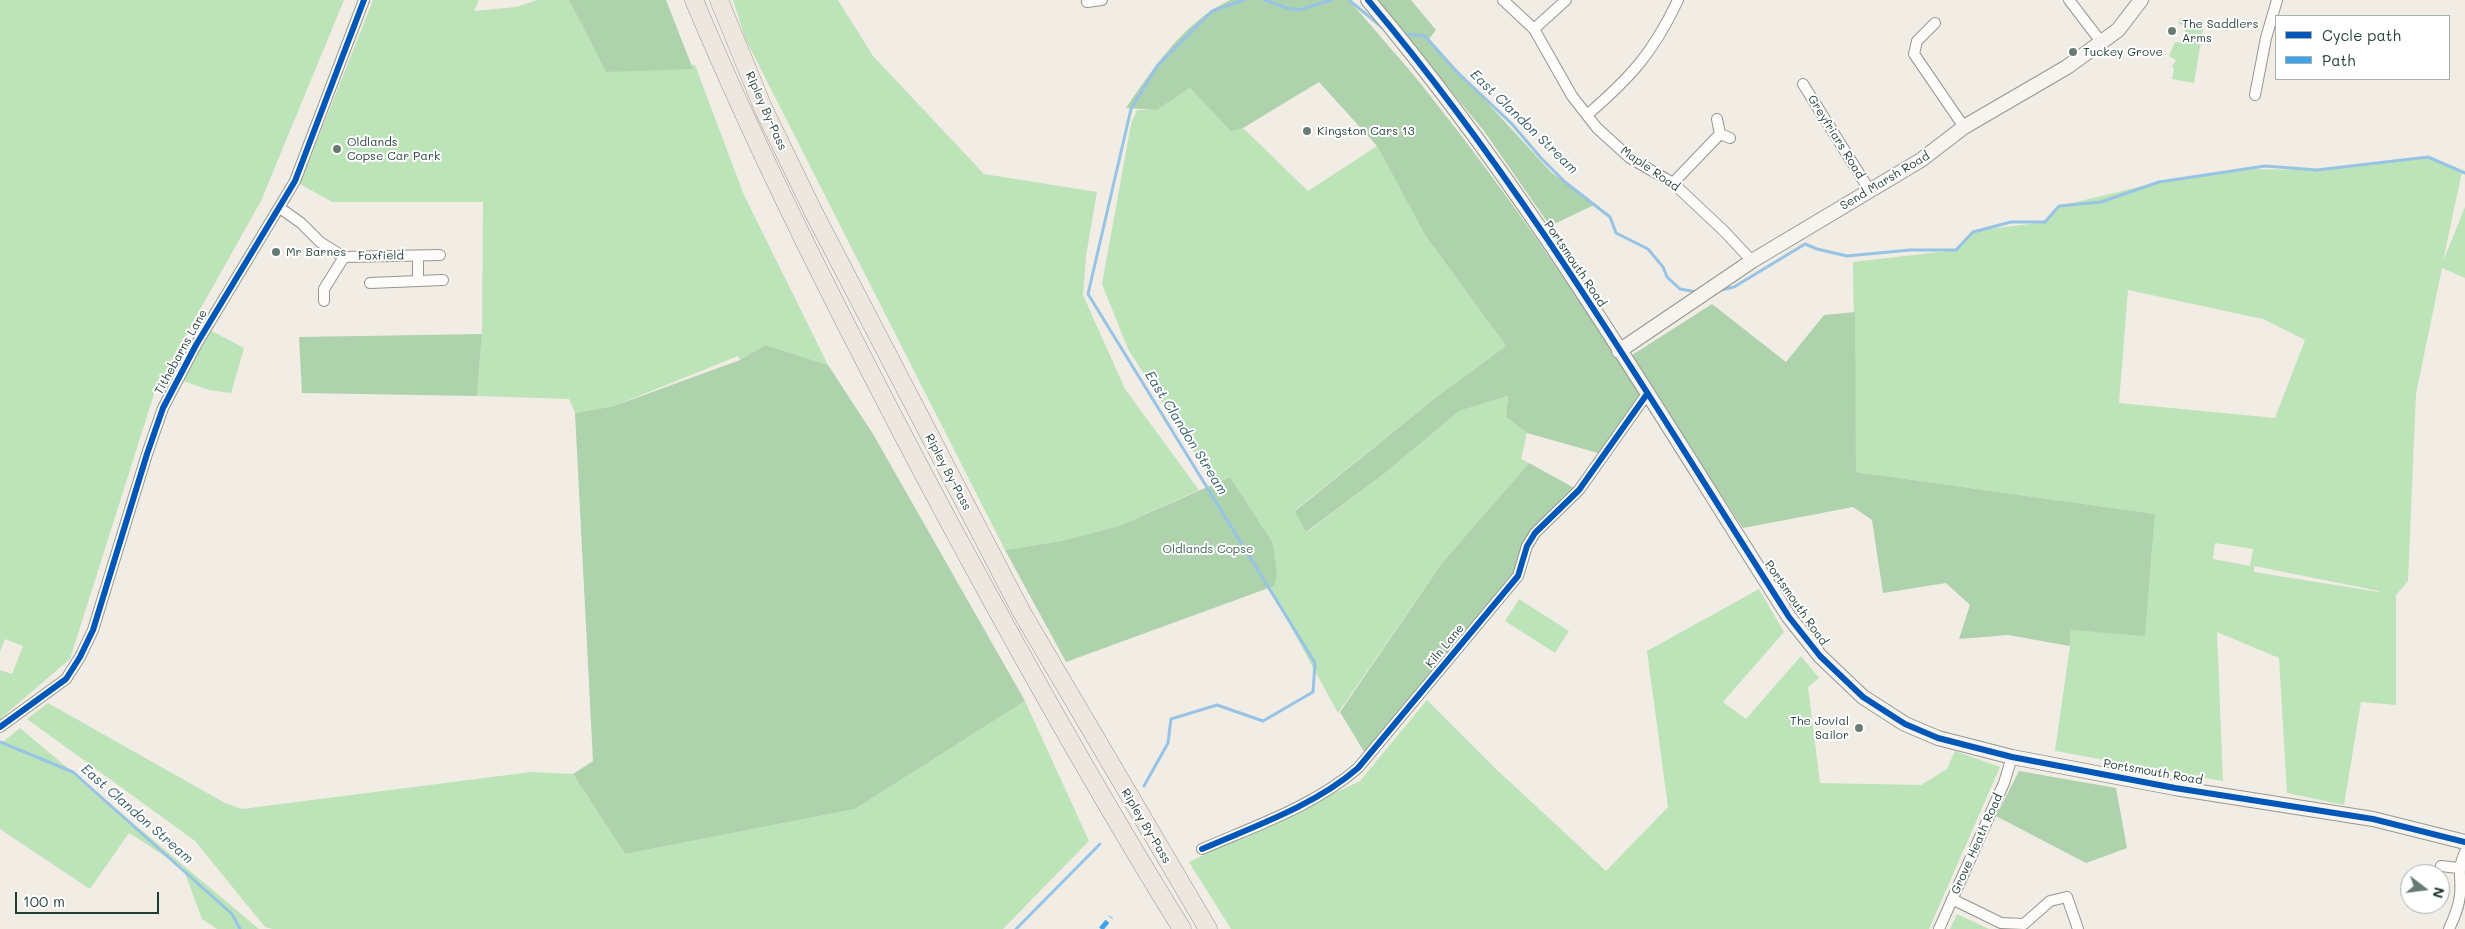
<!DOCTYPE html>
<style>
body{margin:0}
#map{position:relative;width:2465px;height:929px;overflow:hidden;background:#f1ede4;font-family:Mali,sans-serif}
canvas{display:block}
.legend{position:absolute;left:2275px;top:15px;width:175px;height:65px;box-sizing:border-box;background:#fff;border:1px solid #a5b1ae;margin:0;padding:6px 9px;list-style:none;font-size:15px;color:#1f3d34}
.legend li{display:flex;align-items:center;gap:10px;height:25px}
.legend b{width:25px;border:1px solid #a5b1ae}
.north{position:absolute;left:2400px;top:864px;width:50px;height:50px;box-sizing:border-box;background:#fff;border:1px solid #a5b1ae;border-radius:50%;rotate:105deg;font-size:14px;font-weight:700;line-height:20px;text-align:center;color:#1f3d34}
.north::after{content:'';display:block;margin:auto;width:18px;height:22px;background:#687b72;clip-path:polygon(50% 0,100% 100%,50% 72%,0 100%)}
.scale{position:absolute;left:15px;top:892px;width:144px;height:22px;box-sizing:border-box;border:2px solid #1f3d34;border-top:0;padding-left:6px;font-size:15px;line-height:18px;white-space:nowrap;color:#1f3d34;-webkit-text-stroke:4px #fff;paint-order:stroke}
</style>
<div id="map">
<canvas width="2465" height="929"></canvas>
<ul class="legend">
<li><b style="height:6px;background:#0057b8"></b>Cycle path</li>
<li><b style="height:6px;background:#3da4eb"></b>Path</li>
</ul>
<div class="north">N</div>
<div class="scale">100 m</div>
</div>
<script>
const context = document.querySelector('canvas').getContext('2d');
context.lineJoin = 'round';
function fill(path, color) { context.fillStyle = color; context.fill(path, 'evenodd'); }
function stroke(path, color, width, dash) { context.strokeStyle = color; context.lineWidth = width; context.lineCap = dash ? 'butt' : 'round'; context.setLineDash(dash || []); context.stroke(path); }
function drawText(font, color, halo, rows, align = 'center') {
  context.font = font + ' Mali,sans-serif'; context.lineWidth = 4; context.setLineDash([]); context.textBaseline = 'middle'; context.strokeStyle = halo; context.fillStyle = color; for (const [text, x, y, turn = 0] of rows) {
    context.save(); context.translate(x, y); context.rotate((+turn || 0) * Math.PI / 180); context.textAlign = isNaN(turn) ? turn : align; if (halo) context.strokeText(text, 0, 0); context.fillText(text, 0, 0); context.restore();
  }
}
const green = new Path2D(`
 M0,0H344L261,201L156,388L70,659L0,719V670L12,674L23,646L5,639L0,652Z
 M373,0H479L474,11L516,7L537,0H569L606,72L695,65L744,195L828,365L765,345L740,360L738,356L614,406L575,413L569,399L477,396L482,334L483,202H332L300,184Z
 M733,0H838L873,56L984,174L1097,192L1086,256L1083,295L1125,389L1199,490L1119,526L1061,541L1005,550L745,38Z
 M2180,18L2204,24L2194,83L2172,79L2174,69L2172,67L2176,60L2169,56L2175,42L2183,43L2186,26L2179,24Z
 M1190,88L1231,130L1243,128L1308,191L1377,146L1425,235L1506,346L1439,395L1295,510L1307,532L1384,474L1459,411L1508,396L1506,417L1527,433L1521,459L1529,463L1442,563L1338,713L1269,587L1274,586L1276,580L1273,543L1230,477L1214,484L1128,349L1102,284L1131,124L1137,110H1157Z
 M2428,157L2462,172L2443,261L2465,207V278L2442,268L2416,394L2408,581L2396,595V705L2361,702L2344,805L2287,793L2279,658L2217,632L2223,781L2055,751L2070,646L2071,630L2145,635L2155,514L1856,472L1853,262L1956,250L1973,231L2045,222L2060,206L2159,182L2243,169L2317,170ZM2128,290L2263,319L2305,340L2275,418L2119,403ZM2215,543L2253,549L2250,566L2213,559ZM2254,566L2379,591V592L2254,572Z
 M210,330L244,348L231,393L209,390L183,381Z
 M1759,589L1784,632L1723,702L1746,719L1801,656L1819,678L1808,687L1820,783L1921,785L1947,769L1955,751L2000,767L1929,929H1231L1189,862L1360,781L1427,700L1497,770L1606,871L1668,807L1647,651Z
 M1519,599L1569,631L1555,653L1505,621Z
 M1025,701L1089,841L1003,929H273L265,927L195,841L27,719L48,703L225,803L242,809L531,772L573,774L625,854L855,809Z
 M20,728L259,929H217L202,919L183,868L129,833L90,889L0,829V744Z
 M1957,914L1989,929H1950Z`);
const forest = new Path2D(`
 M569,0H666L693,69L606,72Z
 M1230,0H1349C1375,31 1403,61 1428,93C1504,188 1574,291 1640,394L1598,453L1527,433L1506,417L1508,396L1459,411L1384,474L1306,532L1295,511L1439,395L1506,346L1425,235L1377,146L1319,82L1243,128L1231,131L1190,88L1157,110L1126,108C1154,67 1184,22 1230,0Z
 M1378,0H1411L1436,30L1429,39L1551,172L1594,205L1550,226L1484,131L1389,16Z
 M1712,304L1786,362L1824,315L1855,312L1856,472L2155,514L2145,636L2071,630L2070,646L2008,635L1959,639L1970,605L1946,583L1883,593L1872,520L1853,507L1743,528L1629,357Z
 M482,334L477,396L302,393L299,337Z
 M765,345L828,365L873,434L1025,701L855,809L625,854L573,774L593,761L575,413L614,406L740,360Z
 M1529,463L1578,490L1545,521L1517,575L1366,755L1340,712L1442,563Z
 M1230,477L1273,543L1277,576L1274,586L1066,662L1005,550L1061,541L1119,526Z
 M2019,771L2116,788L2127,848L2086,863L1996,816Z`);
const stream = new Path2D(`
 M1265,0L1287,8L1299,10L1331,0
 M1349,0L1383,28
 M1400,34L1425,36L1455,70L1511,123L1541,158L1565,182L1610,217L1616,233L1648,249L1663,267L1667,277L1680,289L1697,292
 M1717,291L1734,287L1805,244L1817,249L1847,256L1910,250H1956L1973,232L2011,222H2045L2059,206L2101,202L2159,182L2265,166L2317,170L2428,157L2465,173
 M0,742L73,772L232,914L240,929
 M1144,786L1168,743L1171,719L1217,705L1263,721L1313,692L1315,663L1088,294L1131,109L1157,66L1212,11L1244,0
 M1016,929L1100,844`);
const street = new Path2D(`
 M1503,0L1534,29L1572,96L1597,128L1630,158L1673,183L1724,231L1752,261
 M2069,0L2102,43
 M1087,2L1102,0
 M1935,23L1917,41L1914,54L1964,127
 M1534,29L1566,0
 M1803,84L1870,191
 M2255,95L2266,38L2277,0
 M1587,115C1631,77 1653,53 1678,0
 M1717,119L1720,134L1730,138
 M1673,183L1720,134
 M280,208L301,223L320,242L344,257L440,255
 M418,281L443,280
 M370,283L418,281V256
 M324,301V289L344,257
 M0,727L66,679L80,657L93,630L147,454L163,408L196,345L295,181L364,0
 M1202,849C1255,826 1314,806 1358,768L1518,576L1527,546L1535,533L1579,490L1647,394
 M2441,866L2458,868
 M1952,899L2001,923L2024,924L2050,901L2067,897L2078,929
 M1939,929L2004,783L2012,757
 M2449,929C2454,918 2459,907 2460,895C2462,874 2456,873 2465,852`);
const secondary = new Path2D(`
 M1368,0C1529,190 1655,408 1789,617L1820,656L1863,697L1905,724L1938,738L2012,757L2175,788L2373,819L2465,842
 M1619,351L1752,261L1921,160L1964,127L2067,67L2118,30L2141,0`);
const highway = new Path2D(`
 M694,0C762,162 842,319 924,475C1006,629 1090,781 1182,929
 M719,0L764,110L814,213L1021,611L1208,929`);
const quiet = new Path2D(`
 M1101,929L1111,917`);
const cycleway = new Path2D(`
 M1368,0C1529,190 1655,408 1789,617L1820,656L1863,697L1905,724L1938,738L2012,757L2175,788L2373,819L2465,842
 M0,727L66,679L80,657L93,630L147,454L163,408L196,345L295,181L364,0
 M1202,849C1255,826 1314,806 1358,768L1518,576L1527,546L1535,533L1579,490L1647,394`);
const markers = [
 [2172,31,5,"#687b72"],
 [2073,52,5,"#687b72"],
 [1307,131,5,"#687b72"],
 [337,149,5,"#687b72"],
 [276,252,5,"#687b72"],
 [1859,728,5,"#687b72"]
];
const poiNames = [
 ["The Saddlers",2182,24],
 ["Arms",2182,38],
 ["Tuckey Grove",2083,52],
 ["Kingston Cars 13",1317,131],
 ["Oldlands",347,142],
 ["Copse Car Park",347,156],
 ["Mr Barnes",286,252],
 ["The Jovial",1849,721,"right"],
 ["Sailor",1849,735,"right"]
];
const streetNames = [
 ["Ripley By-Pass",766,111,66],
 ["Greyfriars Road",1836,137,58],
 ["Maple Road",1650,169,35],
 ["Send Marsh Road",1885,181,-31],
 ["Foxfield",381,256,-1],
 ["Portsmouth Road",1575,264,56],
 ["Tithebarns Lane",181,352,-61],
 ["Ripley By-Pass",948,472,62],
 ["Portsmouth Road",1796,603,55],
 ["Kiln Lane",1445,646,-50],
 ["Portsmouth Road",2153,772,10],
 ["Ripley By-Pass",1146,826,59],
 ["Grove Heath Road",1977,844,-66]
];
const parkNames = [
 ["Oldlands Copse",1208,549]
];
const waterNames = [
 ["East Clandon Stream",1524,122,44],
 ["East Clandon Stream",1186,433,58],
 ["East Clandon Stream",137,814,41]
];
fill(green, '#bde3b9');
fill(forest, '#add2ac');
stroke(stream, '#97c3e5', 3);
stroke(street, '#949790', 12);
stroke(secondary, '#949790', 16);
stroke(highway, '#949790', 19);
stroke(street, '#fdfcfb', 10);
stroke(secondary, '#f7f4f0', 14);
stroke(highway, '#eee7df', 18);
stroke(quiet, '#3da4eb', 5, [10, 5]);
stroke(cycleway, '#0057b8', 6);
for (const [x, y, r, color] of markers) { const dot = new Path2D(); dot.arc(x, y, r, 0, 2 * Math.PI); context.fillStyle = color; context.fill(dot); stroke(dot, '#fff', 2); }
drawText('12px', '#1f3d34', '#fff', poiNames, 'left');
drawText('12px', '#1f3d34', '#fff', streetNames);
drawText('12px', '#3c644c', '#fff', parkNames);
drawText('italic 14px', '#386069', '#fff', waterNames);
</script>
